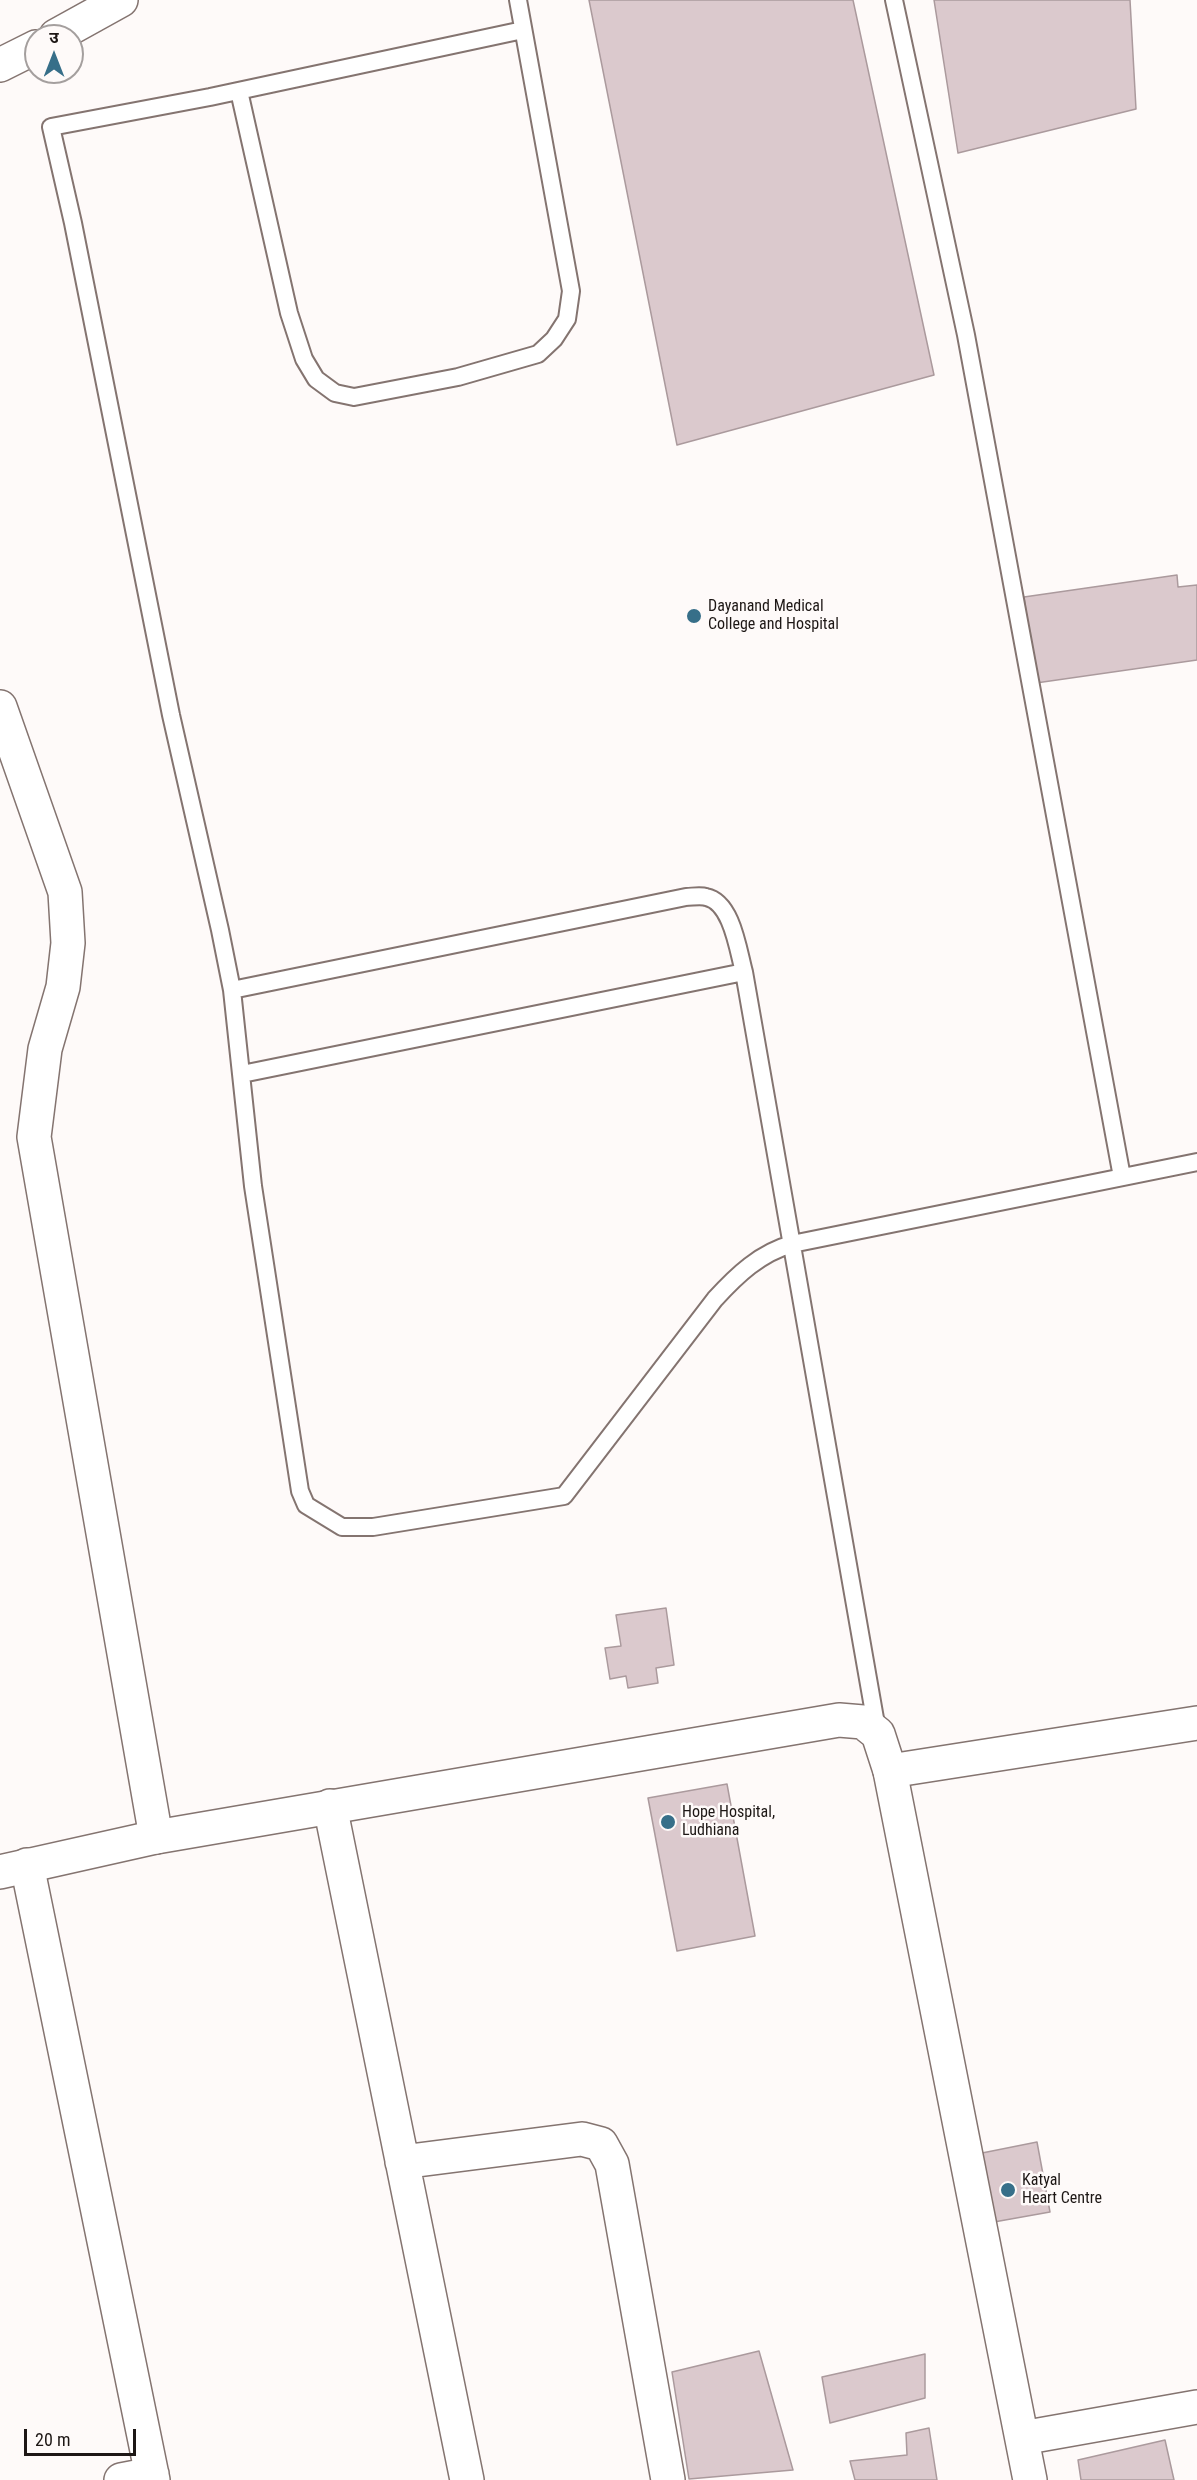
<!DOCTYPE html>
<meta charset="utf-8">
<style>
body{margin:0}
#map{position:relative;width:1197px;height:2480px;overflow:hidden;background:#fefaf9;font-family:"Roboto Condensed","Noto Sans Devanagari",sans-serif}
canvas{display:block}
.north{position:absolute;left:24px;top:24px;width:60px;height:60px;box-sizing:border-box;background:#fefaf9;border:2px solid #a49f9e;border-radius:50%;rotate:0deg;font-size:16px;font-weight:700;line-height:24px;text-align:center;color:#1d1715}
.north::after{content:'';display:block;margin:auto;width:21px;height:27px;background:#376f89;clip-path:polygon(50% 0,100% 100%,50% 72%,0 100%)}
.scale{position:absolute;left:24px;top:2429px;width:112px;height:27px;box-sizing:border-box;border:3px solid #1d1715;border-top:0;padding-left:8px;font-size:18px;line-height:21px;white-space:nowrap;color:#1d1715;-webkit-text-stroke:4px #fefaf9;paint-order:stroke}
</style>
<div id="map">
<canvas width="1197" height="2480"></canvas>
<div class="north">उ</div>
<div class="scale">20 m</div>
</div>
<script>
const context = document.querySelector('canvas').getContext('2d');
context.lineJoin = 'round';
function fill(path, color) { context.fillStyle = color; context.fill(path, 'evenodd'); }
function stroke(path, color, width, dash) { context.strokeStyle = color; context.lineWidth = width; context.lineCap = dash ? 'butt' : 'round'; context.setLineDash(dash || []); context.stroke(path); }
function drawText(font, color, halo, rows, align = 'center') {
  context.font = font + ' "Roboto Condensed",sans-serif'; context.lineWidth = 5; context.setLineDash([]); context.textBaseline = 'middle'; context.strokeStyle = halo; context.fillStyle = color; for (const [text, x, y, turn = 0] of rows) {
    context.save(); context.translate(x, y); context.rotate((+turn || 0) * Math.PI / 180); context.textAlign = isNaN(turn) ? turn : align; if (halo) context.strokeText(text, 0, 0); context.fillText(text, 0, 0); context.restore();
  }
}
const building = new Path2D(`
 M589,0H853L934,375L677,445Z
 M934,0H1130L1136,109L958,153Z
 M1177,575L1178,587L1197,585V660L1036,683L1024,597Z
 M666,1608L674,1665L656,1668L658,1683L628,1688L626,1676L610,1679L605,1648L621,1646L616,1615Z
 M727,1784L755,1936L677,1951L648,1798Z
 M1037,2142L1050,2212L994,2222L982,2153Z
 M759,2351L793,2470L689,2479L672,2372Z
 M925,2354V2398L830,2423L822,2377Z
 M929,2428L937,2480H855L850,2461L907,2455L906,2433Z
 M1165,2440L1174,2480H1081L1078,2460Z`);
const lane = new Path2D(`
 M894,0L966,335L1122,1177
 M523,30L210,97L51,127L73,223L171,715L220,930L232,990L253,1186L300,1491L306,1505L342,1527H373L564,1496L715,1299C737,1275 760,1253 792,1244L1197,1162
 M239,91L289,313L304,359L316,379L335,393L354,397L458,377L538,354L554,339L567,319L571,291L518,0
 M232,990L686,897C692,897 700,895 706,897C732,902 738,950 744,972L877,1730
 M242,1074L744,972`);
const street = new Path2D(`
 M56,36L121,0
 M0,65L36,47
 M0,707L65,892L68,943L63,987L45,1049L34,1137L156,1837
 M890,1771L1197,1723
 M330,1806L467,2480
 M27,1865L153,2480
 M402,2162L582,2139L601,2144L612,2164L668,2480
 M121,2480L152,2474`);
const secondary = new Path2D(`
 M0,1872L156,1837L839,1720L863,1722L878,1734L890,1771L1030,2480
 M1022,2438L1197,2407`);
const markers = [
 [694,616,8,"#376f89"],
 [668,1822,8,"#376f89"],
 [1008,2190,8,"#376f89"]
];
const poiNames = [
 ["Dayanand Medical",708,607],
 ["College and Hospital",708,625],
 ["Hope Hospital,",682,1813],
 ["Ludhiana",682,1831],
 ["Katyal",1022,2181],
 ["Heart Centre",1022,2199]
];
fill(building, '#dbc9cd');
stroke(building, '#ab9a9d', 1.5);
stroke(lane, '#847470', 20);
stroke(street, '#847470', 36);
stroke(secondary, '#847470', 36);
stroke(lane, '#fff', 16);
stroke(street, '#fff', 33);
stroke(secondary, '#fff', 33);
for (const [x, y, r, color] of markers) { const dot = new Path2D(); dot.arc(x, y, r, 0, 2 * Math.PI); context.fillStyle = color; context.fill(dot); stroke(dot, '#fefaf9', 2); }
drawText('16px', '#1d1715', '#fefaf9', poiNames, 'left');
</script>
